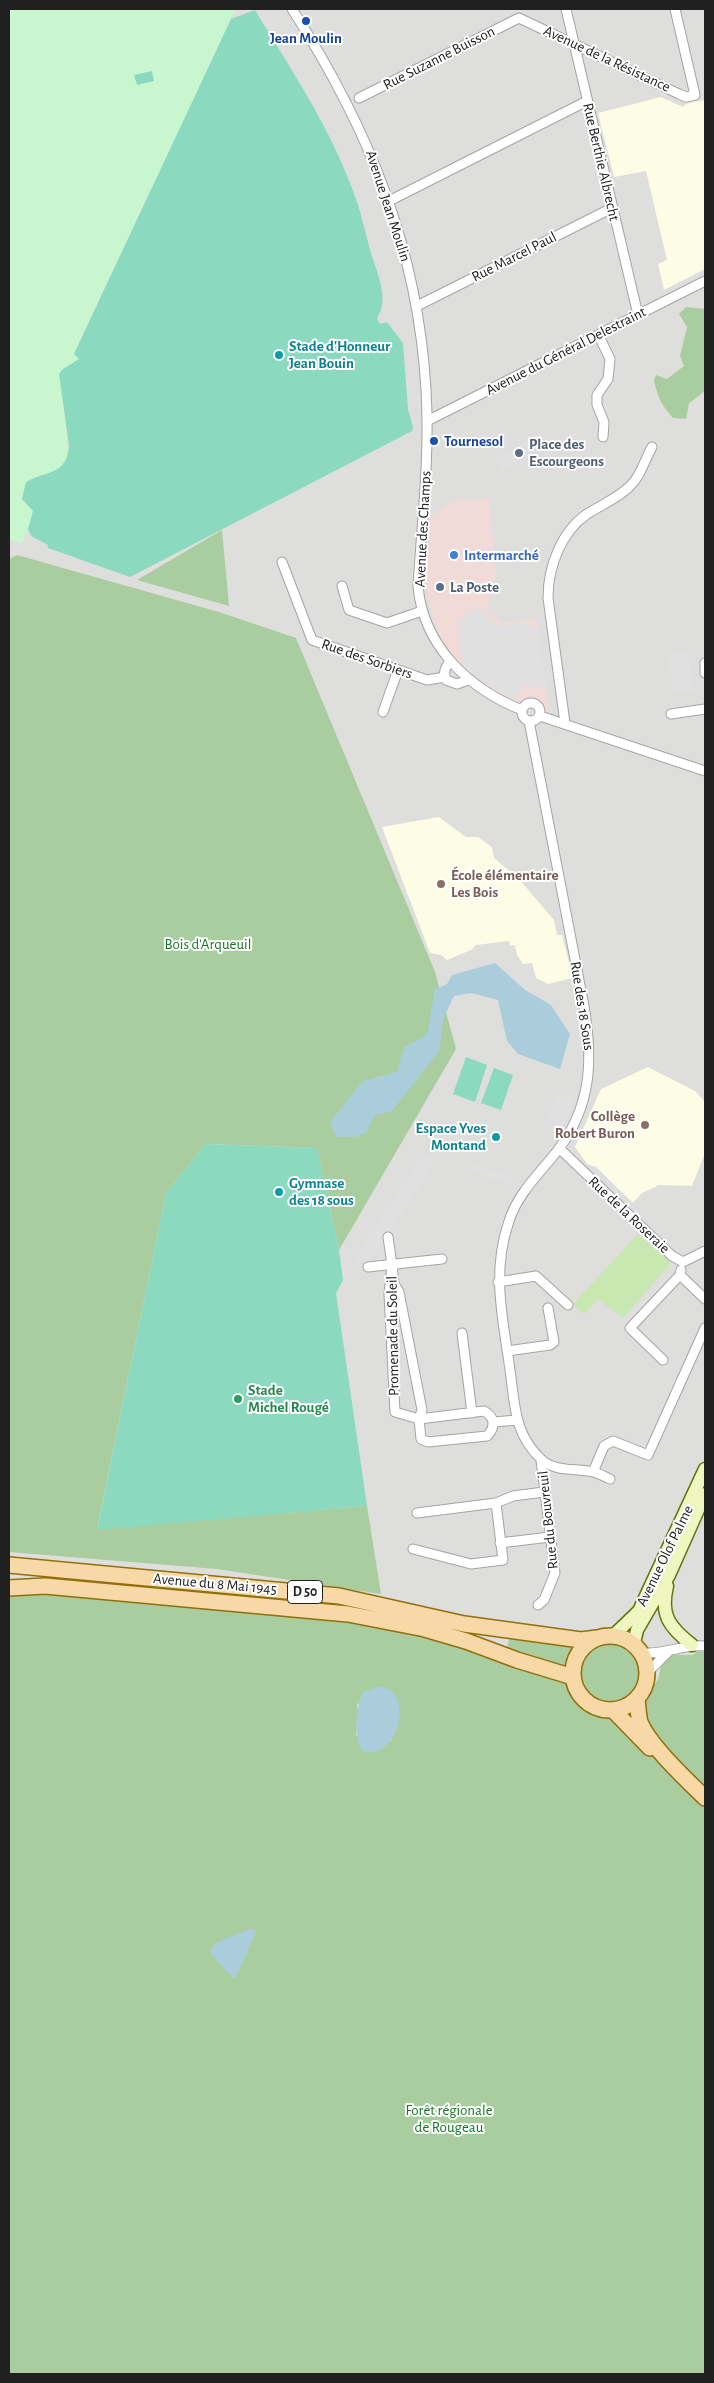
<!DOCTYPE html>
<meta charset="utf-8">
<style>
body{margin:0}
#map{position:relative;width:714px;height:2383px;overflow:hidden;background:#f0eee8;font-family:"Alegreya Sans",sans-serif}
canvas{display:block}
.frame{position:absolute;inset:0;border:10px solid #202020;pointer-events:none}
</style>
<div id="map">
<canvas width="714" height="2383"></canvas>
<div class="frame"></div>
</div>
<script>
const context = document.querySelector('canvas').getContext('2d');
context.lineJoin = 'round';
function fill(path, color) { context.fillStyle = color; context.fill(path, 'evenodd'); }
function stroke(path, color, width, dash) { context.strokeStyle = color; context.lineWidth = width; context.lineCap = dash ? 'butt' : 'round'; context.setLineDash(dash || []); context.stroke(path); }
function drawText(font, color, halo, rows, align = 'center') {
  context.font = font + ' "Alegreya Sans",sans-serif'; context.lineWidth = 4; context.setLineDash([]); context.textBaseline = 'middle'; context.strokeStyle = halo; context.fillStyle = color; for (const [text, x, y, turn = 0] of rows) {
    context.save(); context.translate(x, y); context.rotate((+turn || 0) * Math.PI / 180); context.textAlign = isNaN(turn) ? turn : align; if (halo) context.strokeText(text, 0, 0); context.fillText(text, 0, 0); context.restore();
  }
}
const residential = new Path2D(`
 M9,9H705V1652L697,1651L693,1655L659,1668L658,1679L644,1700L640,1689L645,1672L513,1636L504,1659L9,1582Z`);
const commercial = new Path2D(`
 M489,498L496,576L486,611L502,623L536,618L549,713L494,691L472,677L455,659L441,638L432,615L426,590L430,517L451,501Z`);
const education = new Path2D(`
 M661,97L683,107L686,104L705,100V269L664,290L658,264L667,260L646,171L614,177L598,113Z
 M439,817L466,837H478L492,847L494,858L519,879L554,920L557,935H562L573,978L548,984L536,978L532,963L523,964L517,955L515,945L510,946L509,941L476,945L471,950L447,960L441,955L430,953L382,827Z
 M648,1067L695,1091L705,1102V1153L692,1186L659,1185L642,1193L633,1203L596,1167L587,1164L575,1147L601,1089Z`);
const grass = new Path2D(`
 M638,1234L671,1263L623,1318L598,1299L584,1314L573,1304Z`);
const forest = new Path2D(`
 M686,307L705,309V391L689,403L686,419L673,418C661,404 658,398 654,380L656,375L667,379L684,366L680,356L687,327L679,314Z
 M222,530L229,606L137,580Z
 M17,555L219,612L296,638L435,972L456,1049L339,1250L317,1148L206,1144L166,1193L97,1529L367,1506L381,1594L217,1569L9,1552V559Z
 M9,1582L381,1624L504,1659L509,1640L512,1636L532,1641L542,1637C569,1638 633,1629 643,1661C647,1676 639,1685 644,1700L658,1679L662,1661L669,1655H693L697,1651L705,1652V2374H9ZM357,1703L392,1741L356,1735L359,1716Z`);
const park = new Path2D(`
 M9,9H236L74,353L79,359L63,369L68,456C60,474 37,486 22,499L33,511V515L22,544L9,539Z`);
const pitch = new Path2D(`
 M255,10C290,68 330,127 353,191C361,211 365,232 371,253C377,273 390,300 377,318L380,324L387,322L403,343L408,409L413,427L412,431L130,577L48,548V545L31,536L28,529L33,511L22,499L26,482C47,470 66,476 69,446L59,374L63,369L79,359L74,354L231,19Z
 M152,71L154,81L137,85L134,75Z
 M466,1057L487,1065L475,1102L453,1094Z
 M494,1068L513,1075L501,1110L481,1103Z
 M206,1144L317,1148L339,1250L343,1280L336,1293L367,1506L97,1530L166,1193Z`);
const parking = new Path2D(`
 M541,431L543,446L502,472L495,461Z
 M477,608L499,626L530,622L531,629L538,628L546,686L532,688L525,684L516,699L485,684L463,666L458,620H464L469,612Z
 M688,652L694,691L674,694L668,654Z
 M569,1095L575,1098L564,1125L546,1119L555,1096Z
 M426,1156L433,1161L434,1165L367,1265L359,1262L355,1257L422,1157Z
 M475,1164L512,1177L509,1184L473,1171Z
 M669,1273L673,1277L635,1317L630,1313Z`);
const water = new Path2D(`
 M495,963L525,990L551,1005L570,1034L560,1069L518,1054L507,1041L498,1000L471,993L454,996L443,1019L439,1051L392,1111L375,1115L366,1133L355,1137H336L330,1122L363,1081L397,1072L404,1047L422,1038L428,1031L435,989L447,984L452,975Z
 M378,1687C409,1686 403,1736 383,1748C378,1752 370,1752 364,1752C352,1742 356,1706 363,1692Z
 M250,1929L257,1930L236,1977L233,1978L211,1954L210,1949L217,1942Z`);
const street = new Path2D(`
 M292,9C368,127 418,248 426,390C430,455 422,521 418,586C423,646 469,689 522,710
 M566,9L638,315
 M359,98L519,18L679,94L686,97L695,95L675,9
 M389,201L587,101
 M417,306L612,208
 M599,336L610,359L608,379L597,395V405L604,422L603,437
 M427,421L705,281
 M282,562L312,640L427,680L445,677
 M342,586L349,610L387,623L422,611
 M450,661C445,668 443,672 446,680L457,684L468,680
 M705,663V673
 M522 712a9 9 0 1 1 18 0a9 9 0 1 1-18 0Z
 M383,712L398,670
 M671,714L705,709
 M540,716L705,771
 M529,721L584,1006C593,1059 592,1105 558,1150C540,1173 518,1193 509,1221C491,1273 503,1318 510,1370C515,1405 514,1435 542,1460C555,1472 577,1468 593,1472C599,1473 605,1477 610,1479
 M565,723L548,598C548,567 561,532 587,514C601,505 618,498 629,487C641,476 644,461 652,447
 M559,1148L672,1256L683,1262L705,1251
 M388,1237L392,1265
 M392,1265L394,1284L399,1292L422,1410L419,1419L395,1412L389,1294Z
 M368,1267L442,1259
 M681,1270L680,1275L705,1299
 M498,1282L536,1276L568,1305
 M462,1333L472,1413
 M507,1351L550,1345L554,1342L548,1308
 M663,1360L630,1328L680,1275
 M484,1411C495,1417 496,1427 487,1436L428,1442L421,1439L419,1419Z
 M494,1422L517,1420
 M593,1472L604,1446L613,1441L648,1455L705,1328
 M417,1513L496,1503
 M500,1543L550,1537
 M413,1549L471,1564L503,1560L496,1503L513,1496L544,1492
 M538,1605L544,1600L555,1573L541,1460
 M642,1653C664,1655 683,1644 705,1646
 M648,1672L670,1650`);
const secondary = new Path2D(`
 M667,1586C660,1615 669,1627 692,1645
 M614,1635L639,1611L705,1469
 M634,1643L637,1630L669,1575L705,1494`);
const primary = new Path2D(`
 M9,1565L339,1596L464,1624L581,1640L597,1638
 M9,1588L45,1586L348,1614L425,1629L466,1641L517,1660L573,1677
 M573 1673a37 37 0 1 1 74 0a37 37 0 1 1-74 0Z
 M637,1699C638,1706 638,1715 640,1722C649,1745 687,1780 705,1798
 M613,1710L650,1748`);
const markers = [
 [306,21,5,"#1a4fb4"],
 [279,355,5,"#0f9aa8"],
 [434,441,5,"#1a4fb4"],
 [519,453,5,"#5c6f8a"],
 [454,555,5,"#3f7fe0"],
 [440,587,5,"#5c6f8a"],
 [441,884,5,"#8d6e63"],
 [645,1125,5,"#8d6e63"],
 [496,1137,5,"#0f9aa8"],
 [279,1192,5,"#0f9aa8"],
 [238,1399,5,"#2e9e5b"]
];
const shields = [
 [305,1592,35]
];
const shieldNames = [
 ["D 50",305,1592]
];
const transitNames = [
 ["Jean Moulin",306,38],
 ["Tournesol",444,441,"left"]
];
const streetNames = [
 ["Rue Suzanne Buisson",439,58,-27],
 ["Avenue de la Résistance",607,59,25],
 ["Rue Berthie Albrecht",601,162,77],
 ["Avenue Jean Moulin",388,206,72],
 ["Rue Marcel Paul",514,257,-27],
 ["Avenue du Général Delestraint",566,351,-27],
 ["Avenue des Champs",423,529,-87],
 ["Rue des Sorbiers",367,659,19],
 ["Rue des 18 Sous",582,1006,81],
 ["Rue de la Roseraie",629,1215,43],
 ["Promenade du Soleil",393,1336,-91],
 ["Rue du Bouvreuil",548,1520,-96],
 ["Avenue Olof Palme",665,1556,-64],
 ["Avenue du 8 Mai 1945",215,1584,5]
];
const cultureNames = [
 ["Stade d'Honneur",289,346],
 ["Jean Bouin",289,363],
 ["Espace Yves",486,1128,"right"],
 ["Montand",486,1145,"right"],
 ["Gymnase",289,1183],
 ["des 18 sous",289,1200]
];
const serviceNames = [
 ["Place des",529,444],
 ["Escourgeons",529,461],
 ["La Poste",450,587]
];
const shopNames = [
 ["Intermarché",464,555]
];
const educationNames = [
 ["École élémentaire",451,875],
 ["Les Bois",451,892],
 ["Collège",635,1116,"right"],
 ["Robert Buron",635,1133,"right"]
];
const parkNames = [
 ["Bois d'Arqueuil",208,944],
 ["Forêt régionale",449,2110],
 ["de Rougeau",449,2127]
];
const leisureNames = [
 ["Stade",248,1390],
 ["Michel Rougé",248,1407]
];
fill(residential, '#dededd');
fill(commercial, '#f0dbd8');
fill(education, '#fcfde4');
fill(grass, '#c8e7b1');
fill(forest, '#aacd9f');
fill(park, '#c8f7cf');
fill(pitch, '#8bdac0');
fill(parking, '#e0e0e0');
fill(water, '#abcddb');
stroke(street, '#a4a4a4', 11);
stroke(secondary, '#61730c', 15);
stroke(primary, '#936f0a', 18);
stroke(street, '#fff', 9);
stroke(secondary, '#f0f6c0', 12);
stroke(primary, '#f6d9a7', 15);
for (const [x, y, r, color] of markers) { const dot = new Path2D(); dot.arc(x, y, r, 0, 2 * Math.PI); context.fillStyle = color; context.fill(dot); stroke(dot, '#fff', 2); }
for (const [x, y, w] of shields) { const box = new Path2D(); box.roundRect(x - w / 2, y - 11.5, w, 23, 4); context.fillStyle = '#fff'; context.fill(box); stroke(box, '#202020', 1); }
drawText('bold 14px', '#202020', null, shieldNames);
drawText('bold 15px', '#164399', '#fff', transitNames);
drawText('15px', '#202020', '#fff', streetNames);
drawText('bold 15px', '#0d838f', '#fff', cultureNames, 'left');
drawText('bold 15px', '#4e5e75', '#fff', serviceNames, 'left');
drawText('bold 15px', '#366cbe', '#fff', shopNames, 'left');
drawText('bold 15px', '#785e54', '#fff', educationNames, 'left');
drawText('15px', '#137a22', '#fff', parkNames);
drawText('bold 15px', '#27864d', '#fff', leisureNames, 'left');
</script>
